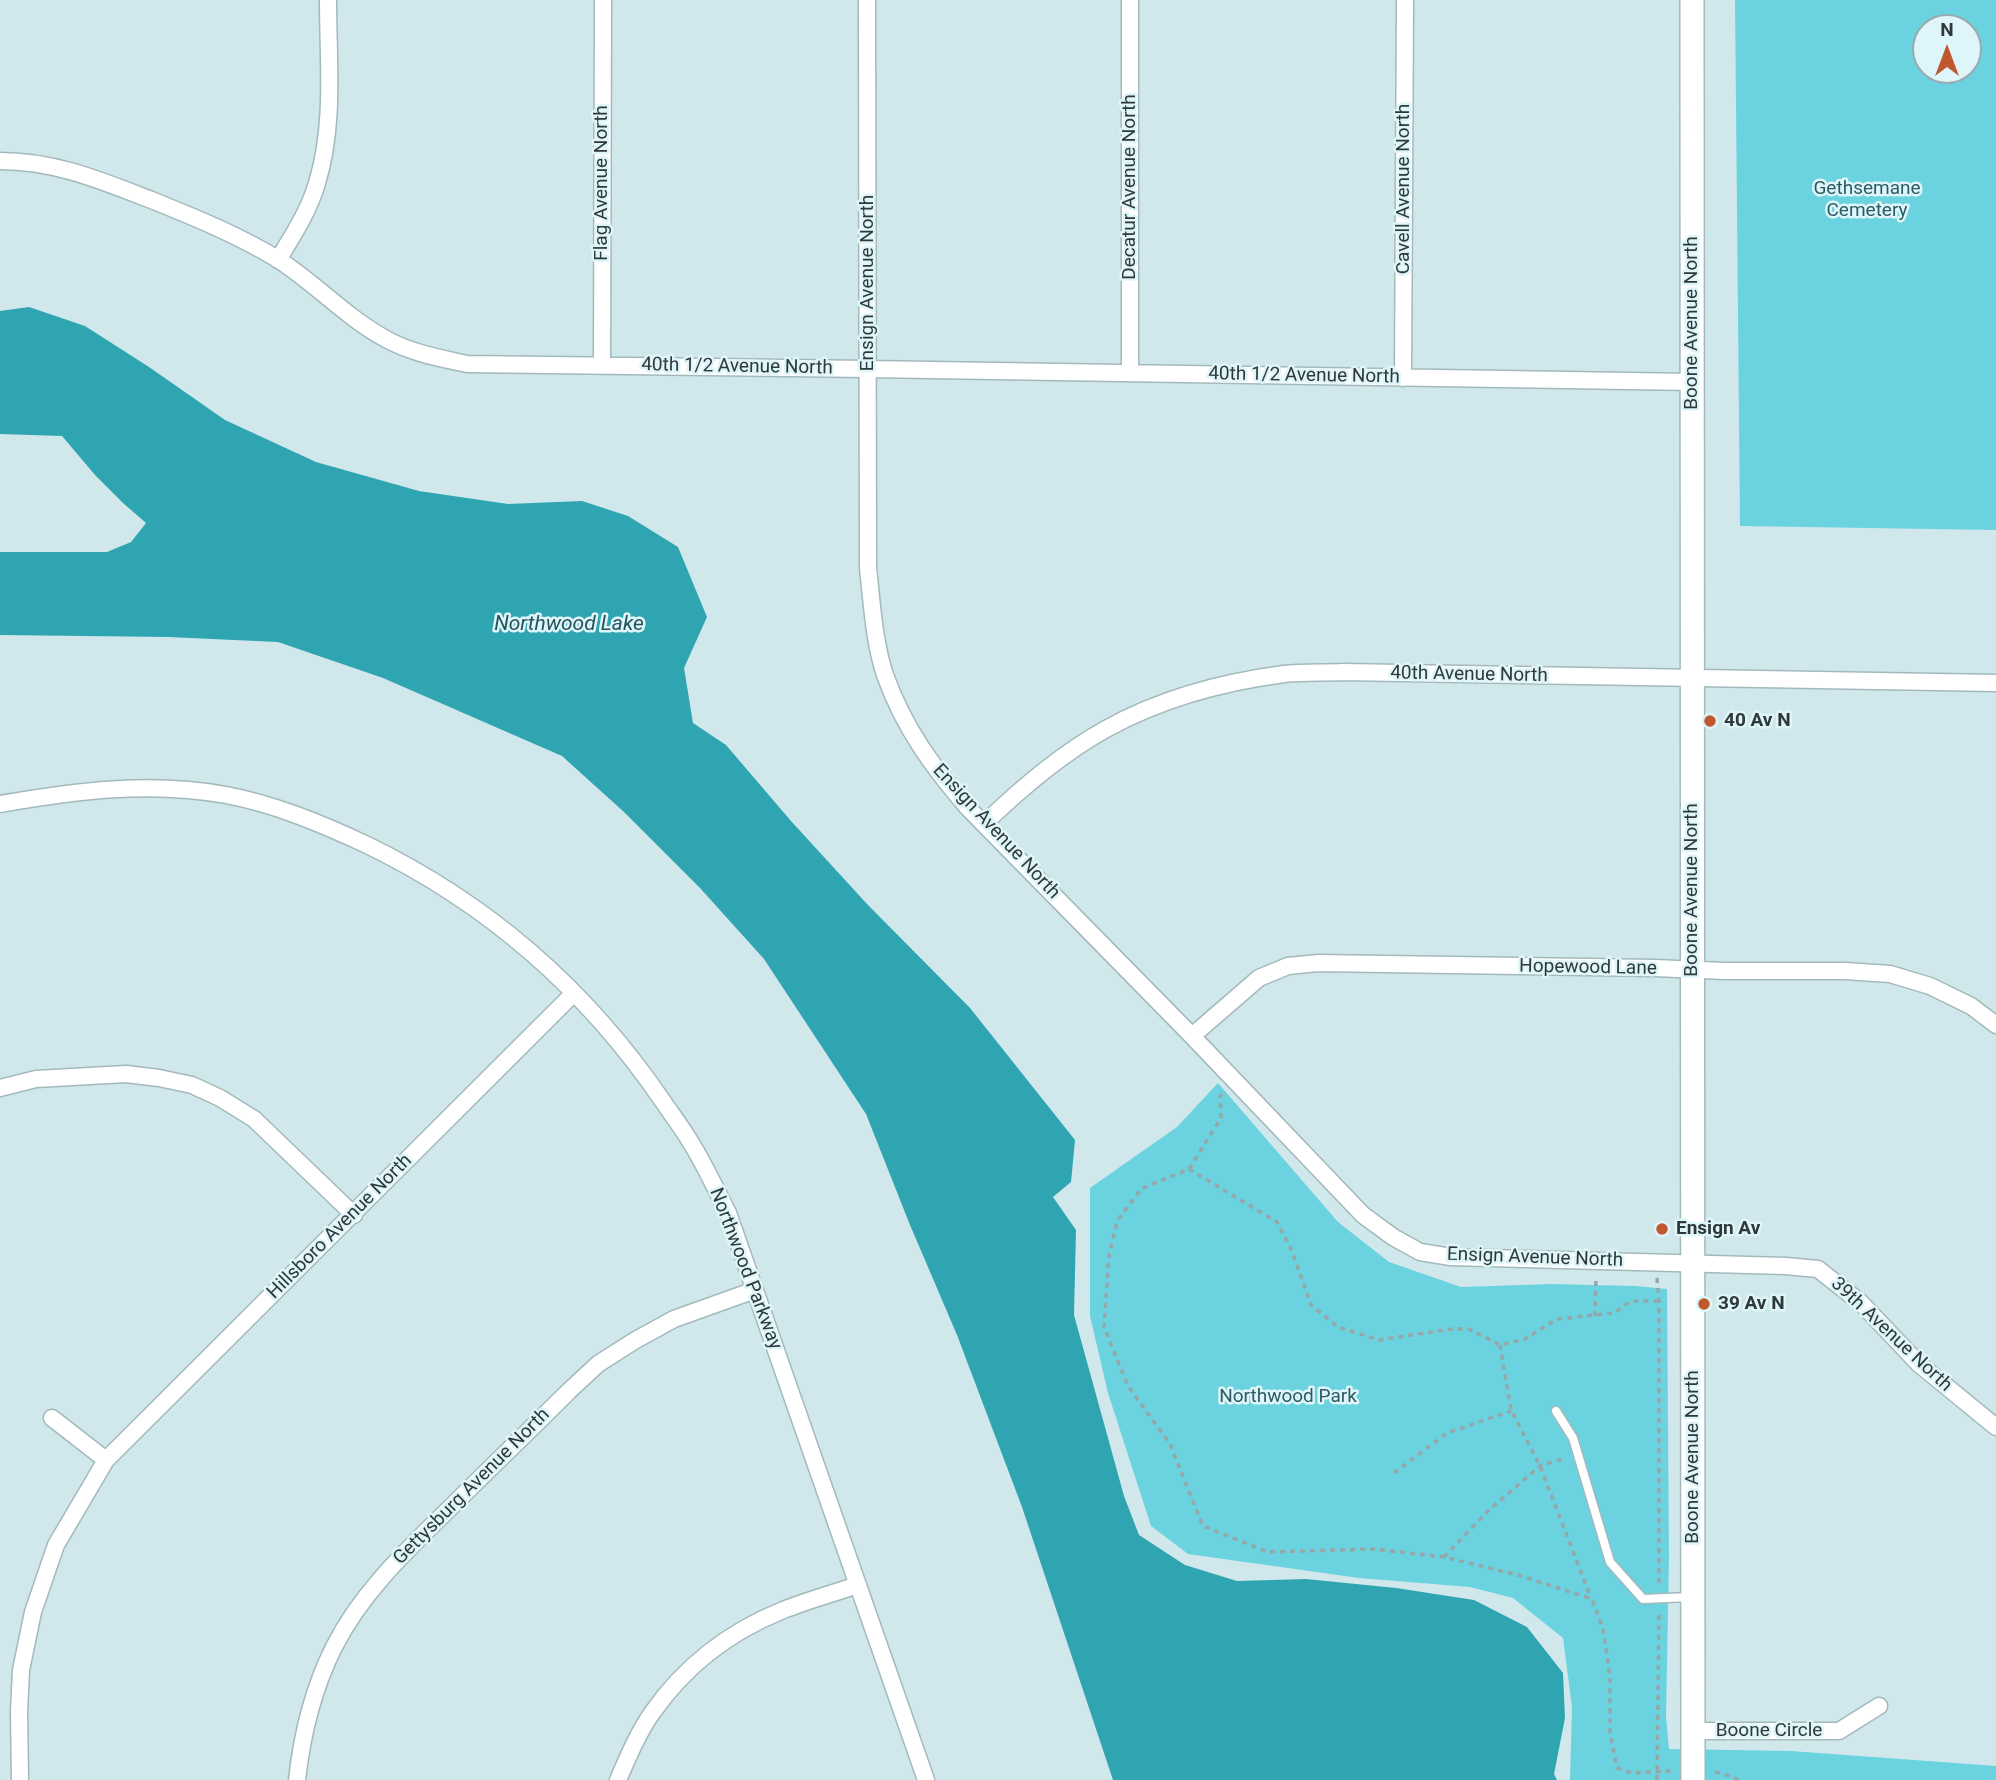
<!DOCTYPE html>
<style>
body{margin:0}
#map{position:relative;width:1996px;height:1780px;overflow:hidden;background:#d0e8eb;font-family:Roboto,sans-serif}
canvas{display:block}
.north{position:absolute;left:1912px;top:14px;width:70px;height:70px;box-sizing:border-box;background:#def5f9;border:2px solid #98aaad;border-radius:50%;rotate:0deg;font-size:19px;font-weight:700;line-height:28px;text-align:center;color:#2f393a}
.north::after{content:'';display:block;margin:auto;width:24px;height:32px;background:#bf582e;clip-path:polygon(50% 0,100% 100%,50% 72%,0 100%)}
</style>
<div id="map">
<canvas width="1996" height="1780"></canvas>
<div class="north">N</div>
</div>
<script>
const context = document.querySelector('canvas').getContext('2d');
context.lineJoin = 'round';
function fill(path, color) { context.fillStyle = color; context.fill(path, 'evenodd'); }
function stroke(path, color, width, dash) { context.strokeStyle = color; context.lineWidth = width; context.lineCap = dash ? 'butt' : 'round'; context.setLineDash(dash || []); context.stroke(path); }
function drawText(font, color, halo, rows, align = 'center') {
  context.font = font + ' Roboto,sans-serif'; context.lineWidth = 5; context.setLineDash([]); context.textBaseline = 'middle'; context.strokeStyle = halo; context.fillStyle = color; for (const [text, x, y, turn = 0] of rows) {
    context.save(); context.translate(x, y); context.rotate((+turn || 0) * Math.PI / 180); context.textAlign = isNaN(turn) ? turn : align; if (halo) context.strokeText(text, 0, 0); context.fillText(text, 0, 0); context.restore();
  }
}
const green = new Path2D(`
 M1735,0H1996V530L1740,526ZM1926,28H1968V70H1926Z
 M1218,1083L1338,1222L1389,1262L1461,1287L1551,1284L1635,1286L1667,1289L1669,1559L1666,1716L1669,1749L1791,1751L1996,1766V1780H1570L1572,1707L1563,1638L1513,1598L1470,1587L1359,1578L1188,1554L1151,1526L1108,1393L1090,1316V1188L1177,1127Z`);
const water = new Path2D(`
 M29,307L85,326L149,367L225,420L316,462L419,491L508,504L582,501L628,516L678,547L707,617L684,668L693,723L726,745L791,821L867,904L970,1008L1075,1140L1071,1182L1053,1197L1076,1230L1074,1315L1124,1496L1139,1535L1185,1565L1237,1581L1306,1579L1396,1588L1474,1600L1527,1627L1563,1673L1565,1718L1554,1774L1557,1780H1113L1022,1507L957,1335L910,1225L866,1114L764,959L700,888L624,812L562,756L383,678L278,642L168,637L0,635V552H107L131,542L146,523L123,503L95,475L62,436L0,434V311Z`);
const path = new Path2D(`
 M1222,1094L1220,1096L1221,1118L1189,1169L1141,1189L1117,1221L1109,1255L1104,1327L1128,1386L1170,1444L1203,1526L1268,1552L1373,1549L1444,1557L1518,1575L1592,1599L1603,1629L1610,1677V1732L1617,1768L1632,1773L1673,1771
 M1189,1169L1277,1222L1292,1251L1311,1305L1338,1327L1379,1340L1452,1329H1469L1500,1345L1525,1339L1557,1319L1614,1313L1631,1301H1659
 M1657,1278L1659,1301V1585
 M1595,1316L1596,1277
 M1500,1345L1511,1410L1540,1466L1591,1598
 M1394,1473L1447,1433L1511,1411
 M1444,1557L1487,1512L1540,1466L1565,1458
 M1715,1772L1727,1775L1739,1780
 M1657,1780L1659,1611`);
const lane = new Path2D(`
 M1556,1411L1573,1438L1610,1562L1643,1599L1690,1597`);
const street = new Path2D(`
 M867,0L868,568C872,604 874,642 885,675C904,728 932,766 968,808L1192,1036L1363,1215L1393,1237L1420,1252L1451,1257L1786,1266L1818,1269L1861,1303L1919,1364L1996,1427
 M1130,0V373
 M0,161C56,161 102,181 154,201C196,218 240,236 279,260C316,284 347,318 386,339C411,353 440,358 467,364L868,369L1692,382
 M278,260C293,235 309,211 317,183C335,125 328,60 328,0
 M602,366L603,0
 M1403,378L1405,0
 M0,804C75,791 150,781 226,795C274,804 320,823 365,844C488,903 588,991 664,1103C673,1116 683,1129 691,1143C705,1165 716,1190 728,1213L926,1780
 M984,824C1021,788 1061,754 1106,729C1160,699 1223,682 1284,674C1303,672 1323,673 1343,672L1996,683
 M1192,1036L1259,978L1288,966L1318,963L1654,968L1725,971H1845L1890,974L1930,986L1971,1006L1996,1025
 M0,1088L36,1079L126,1074L159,1078L192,1085L220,1098L254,1119L354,1215
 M52,1418L106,1460
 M1693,1731H1839L1879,1706
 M20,1780L19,1711L21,1670L33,1612L56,1545L106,1460L574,993
 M297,1780C302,1734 313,1689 334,1647C361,1593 406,1551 449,1509C489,1469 530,1430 570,1390L598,1364L634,1341L674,1319L755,1290
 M618,1780C628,1757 638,1733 652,1713C684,1667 729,1632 781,1611C805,1601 832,1594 857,1585`);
const secondary = new Path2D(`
 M1692,0L1693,1780`);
const markers = [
 [1710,721,7,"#bf582e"],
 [1662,1229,7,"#bf582e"],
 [1704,1304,7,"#bf582e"]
];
const streetNames = [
 ["Flag Avenue North",602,183,-90],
 ["Decatur Avenue North",1130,187,-90],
 ["Cavell Avenue North",1404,189,-90],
 ["Ensign Avenue North",868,283,-90],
 ["Boone Avenue North",1692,323,-90],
 ["40th 1/2 Avenue North",737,367,1],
 ["40th 1/2 Avenue North",1304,376,1],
 ["40th Avenue North",1469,675,1],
 ["Ensign Avenue North",996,832,47],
 ["Boone Avenue North",1692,890,-90],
 ["Hopewood Lane",1588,968,1],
 ["Hillsboro Avenue North",340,1227,-45],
 ["Ensign Avenue North",1535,1258,2],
 ["Northwood Parkway",745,1269,69],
 ["39th Avenue North",1891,1335,43],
 ["Boone Avenue North",1693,1457,-90],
 ["Gettysburg Avenue North",472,1487,-45],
 ["Boone Circle",1769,1731]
];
const parkNames = [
 ["Gethsemane",1867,189],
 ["Cemetery",1867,211],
 ["Northwood Park",1288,1397]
];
const poiNames = [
 ["40 Av N",1724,721],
 ["Ensign Av",1676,1229],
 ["39 Av N",1718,1304]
];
const waterNames = [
 ["Northwood Lake",569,625]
];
fill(green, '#6bd3e0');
fill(water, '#30a5b2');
stroke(lane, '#a3b9bc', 11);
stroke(street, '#a3b9bc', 19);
stroke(secondary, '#a3b9bc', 26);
stroke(path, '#94a7a9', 3.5, [5, 5]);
stroke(lane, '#fff', 8);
stroke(street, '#fff', 16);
stroke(secondary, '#fff', 23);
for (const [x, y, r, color] of markers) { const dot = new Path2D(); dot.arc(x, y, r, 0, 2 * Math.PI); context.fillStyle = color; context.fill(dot); stroke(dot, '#def5f9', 2.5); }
drawText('19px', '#2f393a', '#def5f9', streetNames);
drawText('19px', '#2c5c62', '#def5f9', parkNames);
drawText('bold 19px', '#2f393a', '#def5f9', poiNames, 'left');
drawText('italic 21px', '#25555b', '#def5f9', waterNames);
</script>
